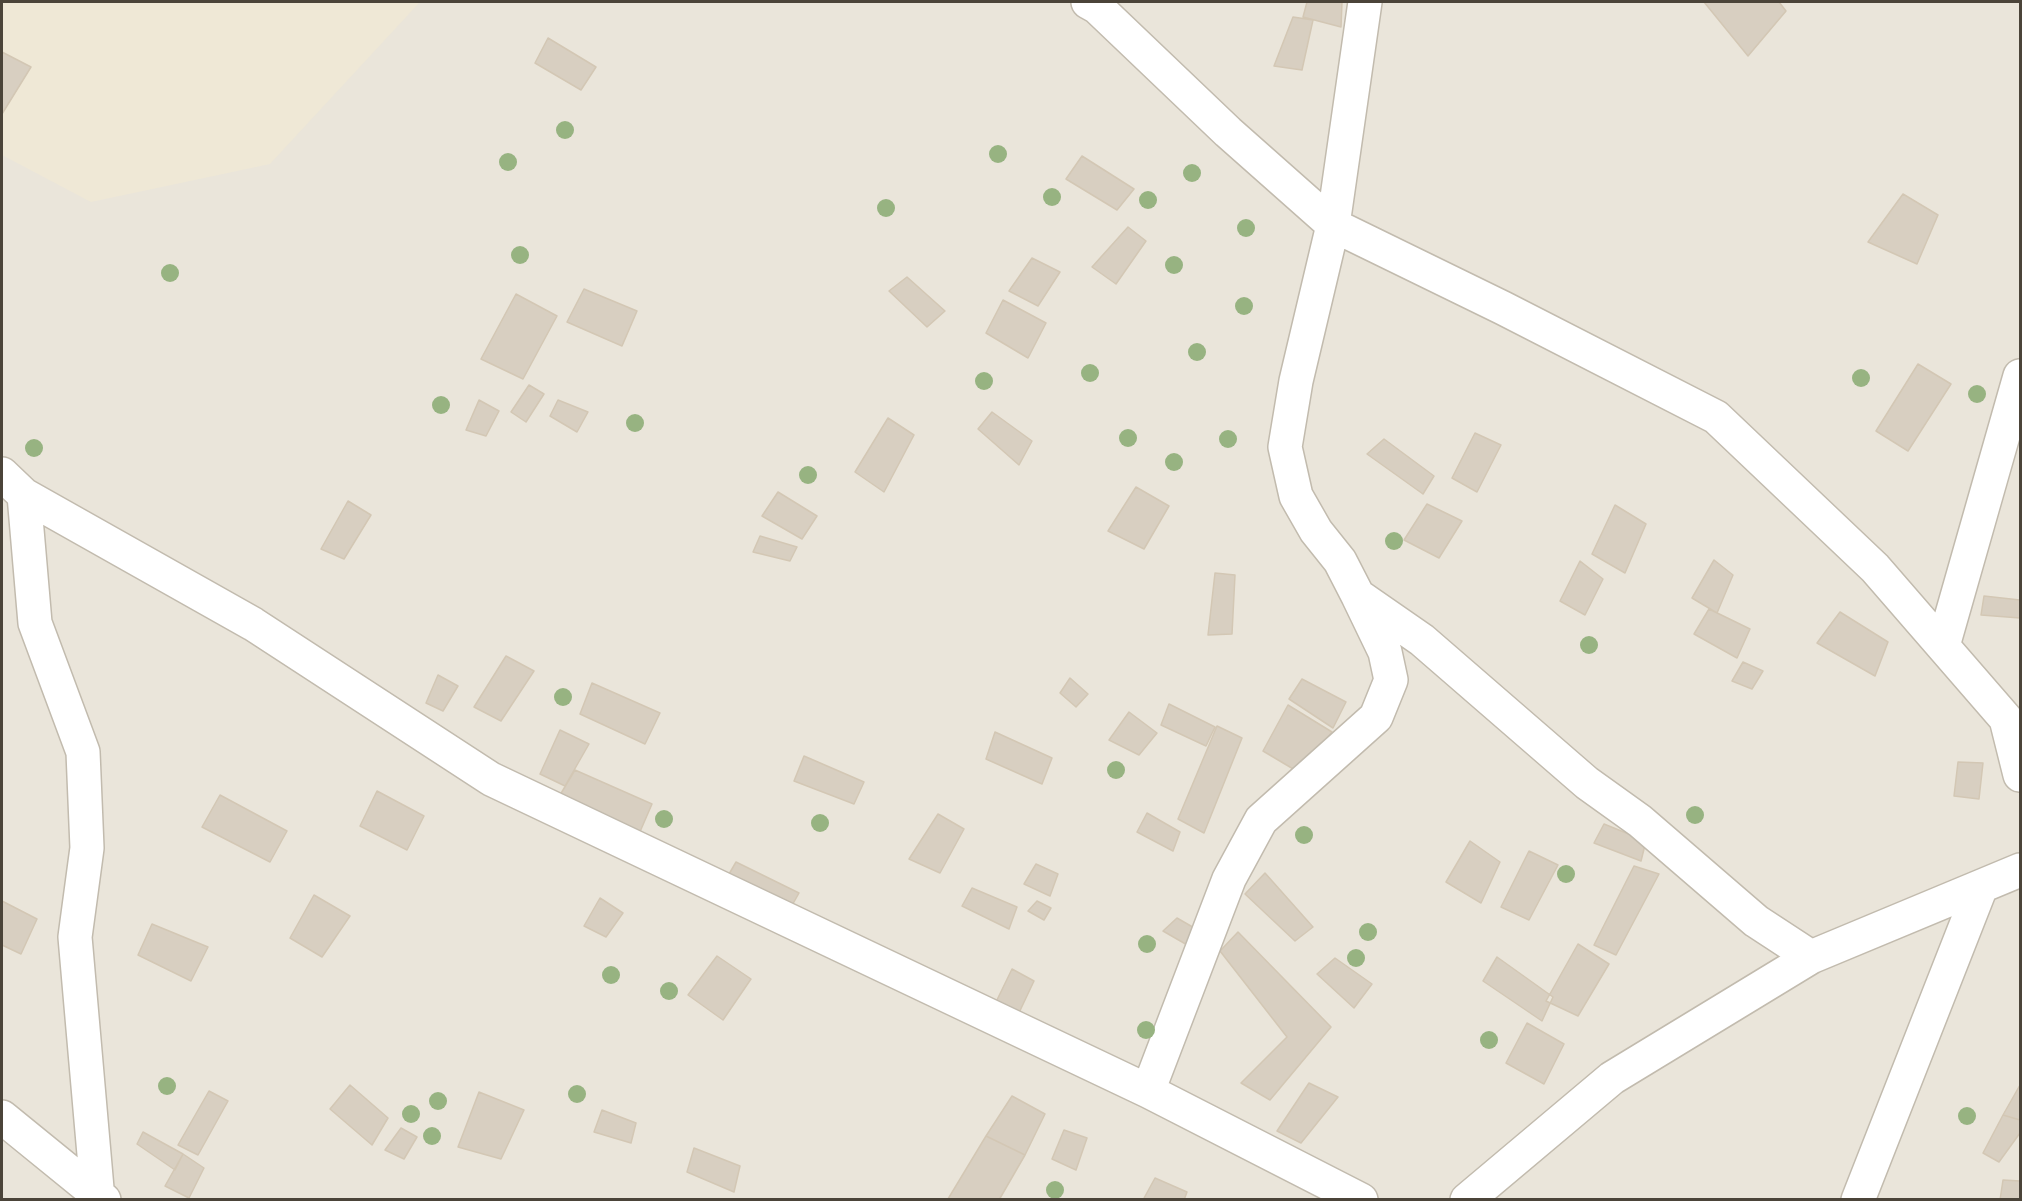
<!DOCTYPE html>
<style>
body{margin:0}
#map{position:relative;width:2022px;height:1201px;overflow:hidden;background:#f6f3ec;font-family:"Titillium Web",sans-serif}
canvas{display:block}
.frame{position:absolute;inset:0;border:3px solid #4b4439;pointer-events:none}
</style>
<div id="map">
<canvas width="2022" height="1201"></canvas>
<div class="frame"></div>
</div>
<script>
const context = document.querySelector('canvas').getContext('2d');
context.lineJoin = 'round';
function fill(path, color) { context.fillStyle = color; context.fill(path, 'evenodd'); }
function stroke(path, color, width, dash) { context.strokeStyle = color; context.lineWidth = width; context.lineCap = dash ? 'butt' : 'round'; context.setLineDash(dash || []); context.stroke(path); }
const residential = new Path2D(`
 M2,2H2020V1199H2Z`);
const education = new Path2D(`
 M2,2H420L270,164L91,202L2,155Z`);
const building = new Path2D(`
 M1307,2H1342L1341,27L1303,17Z
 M1704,2H1779L1786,11L1748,56Z
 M1293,17L1313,20L1302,70L1274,66Z
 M548,38L596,67L581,90L535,63Z
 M2,52L31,67L2,114Z
 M1082,156L1134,189L1117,210L1066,179Z
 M1903,194L1938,215L1917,264L1868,242Z
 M1128,227L1146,241L1116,284L1092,267Z
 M1032,258L1060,272L1038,306L1009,291Z
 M907,277L945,311L927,327L889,291Z
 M584,289L637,311L622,346L567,322Z
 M516,294L557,316L523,379L481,359Z
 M1003,300L1046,323L1028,358L986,333Z
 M1918,364L1951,384L1908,451L1876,431Z
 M529,385L544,394L526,422L511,412Z
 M479,400L499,411L486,436L466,430Z
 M558,400L588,412L577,432L550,416Z
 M992,412L1032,441L1019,465L978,429Z
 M888,418L914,435L884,492L855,472Z
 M1475,433L1501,445L1477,492L1452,478Z
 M1384,439L1434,476L1423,494L1367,454Z
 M1136,487L1169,506L1144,549L1108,531Z
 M778,492L817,516L802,539L762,516Z
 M348,501L371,515L344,559L321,549Z
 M1427,504L1462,521L1439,558L1404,540Z
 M1615,505L1646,524L1625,573L1592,554Z
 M760,536L797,547L790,561L753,552Z
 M1714,560L1733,575L1717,613L1692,598Z
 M1580,561L1603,579L1585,615L1560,601Z
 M1215,573L1235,575L1232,634L1208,635Z
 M1984,596L2020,600V618L1981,615Z
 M1709,609L1750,629L1737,658L1694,634Z
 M1840,612L1888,642L1875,676L1817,643Z
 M506,656L534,671L501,721L474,707Z
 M1743,662L1763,671L1752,689L1732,681Z
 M438,675L458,686L443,711L426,703Z
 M1070,678L1088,694L1076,707L1060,693Z
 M1302,679L1346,702L1333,728L1289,699Z
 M592,683L660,713L645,744L580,714Z
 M1169,704L1215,727L1206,746L1161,725Z
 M1288,705L1332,732L1300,773L1263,751Z
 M1129,712L1157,733L1139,755L1109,740Z
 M1217,726L1242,738L1204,833L1178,819Z
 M560,730L589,744L565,786L540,774Z
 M995,732L1052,758L1042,784L986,759Z
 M804,756L864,782L854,804L794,781Z
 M1958,762L1983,763L1979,799L1954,796Z
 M575,770L652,804L639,834L560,795Z
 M377,791L424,816L407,850L360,826Z
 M220,795L287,831L270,862L202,827Z
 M1147,813L1180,832L1173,851L1137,832Z
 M938,814L964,829L940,873L909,859Z
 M1604,824L1646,841L1641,861L1594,843Z
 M1470,841L1500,862L1481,903L1446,882Z
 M1529,851L1558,865L1529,920L1501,907Z
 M736,862L799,893L790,909L725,881Z
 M1036,864L1058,874L1050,896L1024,884Z
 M1634,866L1659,874L1616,955L1594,945Z
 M1265,873L1313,927L1295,941L1245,894Z
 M972,888L1017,907L1009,929L962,906Z
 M314,895L350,916L322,957L290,938Z
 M600,898L623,913L606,937L584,926Z
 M2,901L37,919L21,954L2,945Z
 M1037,901L1051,908L1044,920L1028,911Z
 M1177,918L1203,933L1189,946L1163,931Z
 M152,924L208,947L191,981L138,955Z
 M1238,932L1331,1027L1270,1100L1241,1083L1287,1037L1220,951Z
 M1578,944L1609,964L1578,1016L1546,1001Z
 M717,956L751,979L723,1020L688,995Z
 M1497,957L1553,997L1542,1021L1483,981Z
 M1335,958L1372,984L1354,1008L1317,974Z
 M1012,969L1034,981L1017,1017L995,1004Z
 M1527,1023L1564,1044L1544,1084L1506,1063Z
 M1309,1083L1338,1097L1301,1143L1277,1131Z
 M350,1085L388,1118L372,1145L330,1109Z
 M2020,1085V1120L2003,1115Z
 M209,1091L228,1101L198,1155L178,1145Z
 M479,1092L524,1110L501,1159L458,1147Z
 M1012,1096L1045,1114L1025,1155L986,1136Z
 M602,1110L636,1123L631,1143L594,1132Z
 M2003,1115L2020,1120V1133L1999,1162L1983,1153Z
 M401,1128L417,1137L404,1159L385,1150Z
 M1064,1130L1087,1138L1076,1170L1052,1159Z
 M143,1132L183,1154L175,1170L137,1144Z
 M986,1136L1025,1155L999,1200L948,1199Z
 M694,1148L740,1166L734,1192L687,1172Z
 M183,1154L204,1168L189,1198L165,1186Z
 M1155,1178L1187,1192L1184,1200H1143Z
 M2003,1180L2020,1181V1200H2000Z`);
const minor = new Path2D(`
 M1088,2L1097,7L1228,132L1333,225L1503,308L1716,417L1875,568L2006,719L2020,775
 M2,474L24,495L253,624L491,779L1148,1091L1361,1200
 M24,495L35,623L83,752L87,848L75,937L98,1200
 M1360,597L1422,640L1587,783L1640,821L1756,921L1811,957
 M1943,646L2020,376
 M1148,1091L1229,879L1261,820L1376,717L1391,680L1385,652L1358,596L1340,561L1316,531L1296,496L1285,447L1296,381L1333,225L1365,2
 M2,1117L104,1200
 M1467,1200L1612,1078L1811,957L2020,870
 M1858,1200L1981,887`);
const trees = [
 [565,130],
 [998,154],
 [508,162],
 [1192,173],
 [1052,197],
 [1148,200],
 [886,208],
 [1246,228],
 [520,255],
 [1174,265],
 [170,273],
 [1244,306],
 [1197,352],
 [1090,373],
 [1861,378],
 [984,381],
 [1977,394],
 [441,405],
 [635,423],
 [1128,438],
 [1228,439],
 [34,448],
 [1174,462],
 [808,475],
 [1394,541],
 [1589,645],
 [563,697],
 [1116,770],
 [1695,815],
 [664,819],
 [820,823],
 [1304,835],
 [1566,874],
 [1368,932],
 [1147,944],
 [1356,958],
 [611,975],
 [669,991],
 [1146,1030],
 [1489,1040],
 [167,1086],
 [577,1094],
 [438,1101],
 [411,1114],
 [1967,1116],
 [432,1136],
 [1055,1190]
];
fill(residential, '#eae5da');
fill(education, '#efe8d6');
fill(building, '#d8cfc1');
stroke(building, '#d3c7b4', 1.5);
stroke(minor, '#c2bbae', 36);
stroke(minor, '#fff', 33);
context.fillStyle = '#97b381';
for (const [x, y] of trees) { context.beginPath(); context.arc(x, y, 9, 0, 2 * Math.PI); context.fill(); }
</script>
